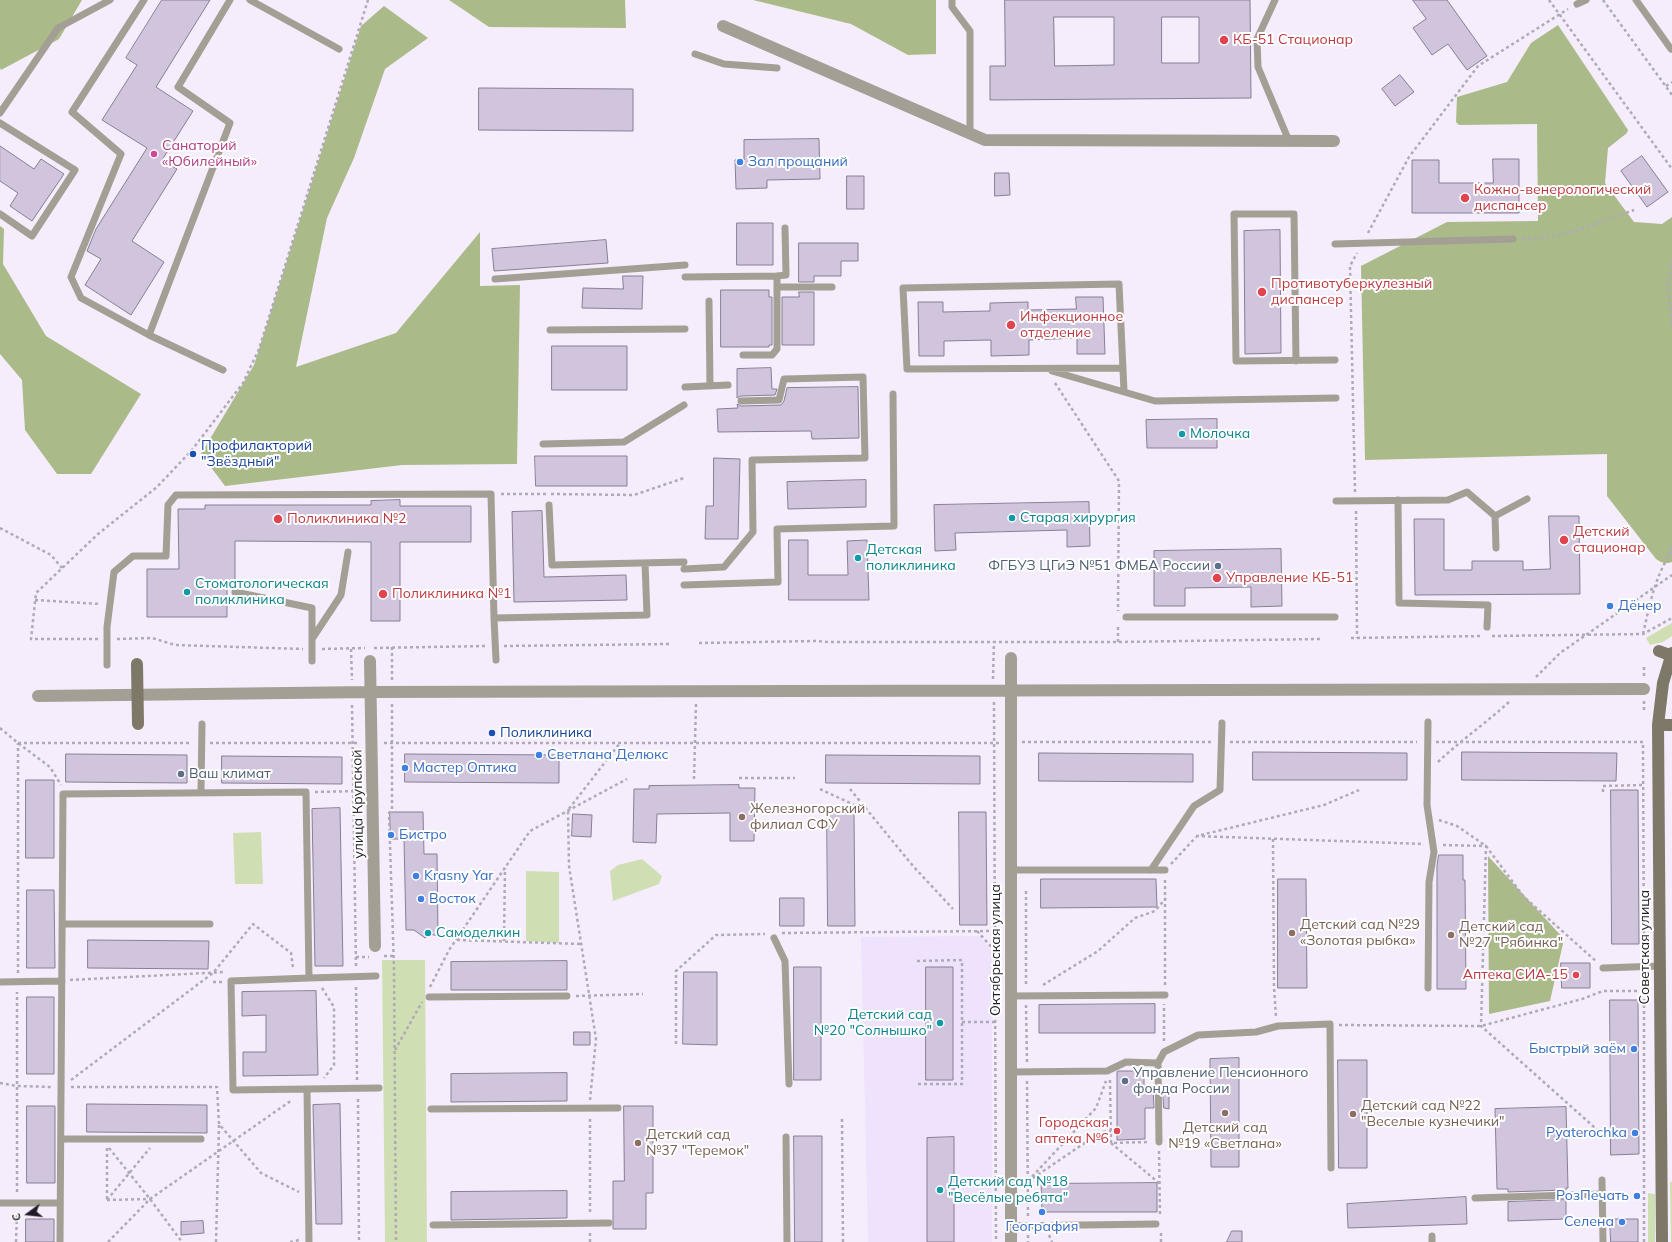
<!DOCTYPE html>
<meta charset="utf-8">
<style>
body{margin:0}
#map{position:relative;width:1672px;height:1242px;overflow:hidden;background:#f5edfc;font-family:Mulish,sans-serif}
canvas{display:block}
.north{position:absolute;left:8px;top:1194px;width:40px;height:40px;-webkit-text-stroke:3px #fefefe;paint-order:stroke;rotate:255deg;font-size:11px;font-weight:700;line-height:16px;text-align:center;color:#201c25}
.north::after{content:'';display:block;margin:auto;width:14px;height:18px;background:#201c25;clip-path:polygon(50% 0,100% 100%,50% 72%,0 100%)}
</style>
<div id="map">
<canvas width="1672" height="1242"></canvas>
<div class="north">С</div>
</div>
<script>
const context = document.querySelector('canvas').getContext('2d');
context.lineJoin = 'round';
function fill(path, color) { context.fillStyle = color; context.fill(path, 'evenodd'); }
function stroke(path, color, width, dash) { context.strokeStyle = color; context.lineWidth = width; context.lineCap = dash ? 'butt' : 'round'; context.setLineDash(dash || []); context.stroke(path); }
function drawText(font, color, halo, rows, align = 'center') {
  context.font = font + ' Mulish,sans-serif'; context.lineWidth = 4; context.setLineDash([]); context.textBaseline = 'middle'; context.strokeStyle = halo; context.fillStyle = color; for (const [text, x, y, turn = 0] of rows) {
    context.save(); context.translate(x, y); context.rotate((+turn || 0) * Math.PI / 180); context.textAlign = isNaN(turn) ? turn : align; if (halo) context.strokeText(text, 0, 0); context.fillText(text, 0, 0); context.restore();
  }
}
const built = new Path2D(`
 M979,936L992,951V1242H868L861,937Z`);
const green = new Path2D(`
 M1672,623V636L1663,642L1650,645L1646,638Z
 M261,832L263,884H235L233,833Z
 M642,859L662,876L659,884L613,901L610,871L618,865Z
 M526,871L559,872V943L526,941Z
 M382,960H425L427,1242H385Z
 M1670,1182H1672V1242H1671Z
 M1648,1193L1655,1194V1242H1648Z`);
const forest = new Path2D(`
 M0,0H82L59,39L1,70L0,68Z
 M449,0H625L626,28L489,27Z
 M753,0H936V54L908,55L851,24Z
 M384,6L428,38L385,69L354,158L327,218L296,367L396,333L480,232V286L520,285L517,464L402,465L225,486L201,454L254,365L361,26Z
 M1558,25L1628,130L1627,133L1608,148L1605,183L1634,222L1662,224L1672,217V562C1665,564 1662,563 1656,559L1607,496V454L1365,460L1361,266L1447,222L1538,221L1537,124L1459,125L1456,122L1457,97L1507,82L1531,43Z
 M0,226L4,229L3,264L46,336L141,394L91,474H57L25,430L22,380L0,354Z
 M1488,856L1564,939L1550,1001L1489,1014Z`);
const building = new Path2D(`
 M162,0H210L156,87L193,111L162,160L177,169L132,241L164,262L131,315L85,285L101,259L87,251L96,229L147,148L102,120L137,65L126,58Z
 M1005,0H1250L1251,98L990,100V66H1005ZM1054,17H1114V65L1055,66ZM1162,17H1199V63H1162Z
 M1413,0H1447L1487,56L1467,70L1448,44L1432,55L1413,28L1426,19Z
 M1400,75L1414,92L1395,106L1382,89Z
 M479,88L633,89V131L479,130Z
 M819,139L820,179L767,180V188L736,189L735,160H744V140Z
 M0,146L34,169L41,159L64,174L32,221L10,206L18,193L0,181Z
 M1642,156L1668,192L1647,207L1621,171Z
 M1493,159H1519V213H1412V160H1439V183H1493Z
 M995,173H1009L1010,195L995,196Z
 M847,176H864V209H847Z
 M737,223H773V265H737Z
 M1280,230L1281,353L1245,354L1244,231Z
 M606,240L608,263L494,271L492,249Z
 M799,243H858V261H841V276H814V282H799Z
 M623,276H643L642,309L582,308L583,288L623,289Z
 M721,290H769V297H772V345H769V347H721Z
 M799,292H814V345H782V297H799Z
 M1076,297H1103L1105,354H1077V338L1029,340V355L991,356V340L944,341V356H919L918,302H943V312L990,311V303L1028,302V310L1076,309Z
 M552,346H627V390H552Z
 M771,368L772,389H777L775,395L741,396L737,398V369Z
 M858,387L859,438L812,439L811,431L718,432L717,409L738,408L737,404L741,406L781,405L784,401L787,388Z
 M1217,419V448H1147L1146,420Z
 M535,456H627V486H536Z
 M714,458L740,459L738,539H705L706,506H713Z
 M866,480V507L788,509L787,482Z
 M400,500V506H471V542H400V621H371V542L235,541V586H227V617H147V569H179L178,509H205V505H371V501Z
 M1089,502L1090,546L1067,547V530L955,533L956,550L935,551L934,505Z
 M542,511L544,577L626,575L627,600L514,602L512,512Z
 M1549,516H1579L1580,594L1415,595L1414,519H1444V570H1472V561H1523V570L1550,569Z
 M789,540H808V575H848L847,541L867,540L869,600H789Z
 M1281,549L1282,606L1251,607V587L1185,588V606H1154V551Z
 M1253,752L1407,753V780H1253Z
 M1462,752L1617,753L1616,781L1462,780Z
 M1039,753L1193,754V782L1039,781Z
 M66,754L187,755V783L66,782Z
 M405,754L559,755V783L405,782Z
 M826,755L980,756V784L826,783Z
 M222,756L342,757V784L222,783Z
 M26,780H54V858H26Z
 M739,785V788H755L754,841H730V813L657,814L656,843L633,842L634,789H649V786Z
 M1611,790H1638L1639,944H1612Z
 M340,808L343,966H315L312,809Z
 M390,812H423L424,854H437L438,936L430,934L425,938L414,930H406L404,839H391Z
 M959,812H986L987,925H960Z
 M827,813H854L855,926H828Z
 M573,814L592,815L591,837L572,836Z
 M1439,855H1463V880H1465L1466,989H1437V866Z
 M1041,879H1156L1157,907L1041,908Z
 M1278,879H1306L1307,988H1278Z
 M27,890H54L55,968H27Z
 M780,898H804V926H780Z
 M88,940L209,941L208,969L88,968Z
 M567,961V990H451V962Z
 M1561,963H1590V988H1562Z
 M794,967H821V1080H794Z
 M926,967H953V1080H926Z
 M684,972H717V1045L683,1044Z
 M316,991L318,1075L243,1076V1052H266V1015L242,1016V992Z
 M27,997H54V1074H27Z
 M1610,1000H1638L1639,1154L1611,1155Z
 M1155,1004V1033H1039V1005Z
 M574,1032H590V1045H574Z
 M1239,1058V1167H1211L1210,1059Z
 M1338,1060H1367V1168H1339Z
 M1118,1071H1144V1088H1153L1154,1108H1145V1139L1117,1140V1072Z
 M567,1073V1101L451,1102V1074Z
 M1163,1088H1169V1109L1164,1108Z
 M87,1104L207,1105V1133L87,1132Z
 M340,1104L342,1224H316L313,1105Z
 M27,1106H55V1183H27Z
 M624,1106H653V1193H646V1229H613V1181H624Z
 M1566,1107L1568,1188H1566V1190L1508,1192V1189H1497L1495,1109Z
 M794,1136H822V1242H795Z
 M954,1137V1242H927V1138Z
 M1157,1183V1212H1042L1041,1184Z
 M567,1191V1218L451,1220V1192Z
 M1466,1197L1467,1224L1348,1228L1347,1204Z
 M1566,1200V1219L1508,1221V1202Z
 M26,1219H54V1242H26Z
 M1610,1219H1638V1242H1611Z
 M203,1221L204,1233L181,1235V1222Z
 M1232,1231H1242V1242H1227Z`);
const path = new Path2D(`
 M1549,0L1672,169
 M1603,0L1672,95
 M1666,86L1672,82
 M1368,233L1409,157L1478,66L1568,9
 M1522,239C1562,239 1597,223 1634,210
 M1672,260L1668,285L1672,327
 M1055,383L1119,481L1118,611
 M1355,492L1350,266L1357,253
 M501,494H546
 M551,494L634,495L684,478
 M1356,511L1357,638
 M0,528L51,555L62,568
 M1668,555L1672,546
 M35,600L100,604
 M1643,634C1650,604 1654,578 1672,551
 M1492,636L1643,634L1672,618
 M1351,638L1483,636
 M98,639H31L36,593L98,534L157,487L192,450L243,383L259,349L368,0
 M117,639L152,638L175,645L303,649
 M1118,642V624
 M699,643L816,641L828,642H1118L1320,639
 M504,646L670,644
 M392,647V681
 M374,648L485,646
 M322,649L365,648
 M351,649L352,680
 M1644,676V665
 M1536,677L1560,653L1672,575
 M993,679L994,641
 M1644,701V713
 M994,702L996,1242
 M392,704V809L389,813L394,968L396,1242
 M352,705L356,968
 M0,728L18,743L50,767L61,785
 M1022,742H1211
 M1230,742H1417
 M1436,742H1643L1644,956
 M18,743H191
 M210,743H359
 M384,743H999
 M1438,762C1460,741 1486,723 1509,702
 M739,778H795
 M694,779L696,703
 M820,789L867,811
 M850,789L913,866L953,909
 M315,792L360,791
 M1603,792V786L1643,785
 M1439,820L1457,826L1486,846L1524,897L1597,962
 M1201,835L1324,805L1359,790
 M1196,836L1424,844
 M1273,839L1274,987L1276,1017
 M1443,845L1486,846L1481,1026L1603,1135
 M1171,864L1196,837
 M1026,891V986
 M977,931L995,951
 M782,933L995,931
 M457,940L581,944
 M504,941L505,868
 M384,956H393
 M356,957H369
 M917,961L962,960V1084H918
 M18,973V743
 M1644,975V1242
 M70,980L225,972
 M213,982H222
 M1043,985L1098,951L1135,918L1155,911L1166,898
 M1165,985V880
 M356,987L357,1080
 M430,987L449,950L530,831L627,779
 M322,988L334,1007V1065L324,1078
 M576,996L643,994
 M1026,1005L1027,1062
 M962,1022H995
 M1339,1025L1481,1026L1582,999L1603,991H1644
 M1164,1041V1004
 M676,1044V971L716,935L765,934
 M395,1050L422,1002
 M71,1080L213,973L253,924L291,953L293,968
 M1110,1080L1111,1143L1149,1142
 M1027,1081L1028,1216
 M0,1083L17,1086L52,1087
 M71,1087H217L219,1124L261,1173L299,1192
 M358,1099L359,1242
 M590,1100L596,1039L569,866L568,810L620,743
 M590,1119V1214
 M842,1119L843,1242
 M1111,1143L1159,1183
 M107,1148V1199
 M109,1148L150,1199L182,1242
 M1159,1151L1160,1216
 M1033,1178L1095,1136L1103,1132L1111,1131
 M1028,1181L1096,1108L1106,1081
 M17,1192V992
 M107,1200L150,1148
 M107,1200L150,1199
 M1161,1233V1242
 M1028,1235V1242
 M1049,1235L1052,1242
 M16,1242L17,1213
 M108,1242L150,1199L292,1100
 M216,1242L219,1125
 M290,1242L299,1240
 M590,1242V1233`);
const lane = new Path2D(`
 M144,0L72,112L121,154L71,277L81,298L149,335
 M250,0L339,49
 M952,0V7L970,31V134
 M1275,0L1257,39L1258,67L1289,141
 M1636,0L1671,49
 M1577,4L1586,0
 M695,54L724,64L777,68
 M0,113L58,28L110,0
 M0,123L75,170L32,236L0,214
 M1335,244L1513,239
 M777,276L786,275L785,228
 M685,277L777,276V349L772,355H743
 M495,279L685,265
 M777,287H832
 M709,301L710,386
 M550,330L685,329
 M1296,361L1294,214H1234L1236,361L1335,360
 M1123,368L907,369L903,288L1119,284L1124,391
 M223,370L149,335L230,123L178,87L230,0
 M1052,371L1155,401L1336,398
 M685,387L728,385
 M543,444L624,442L684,405
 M1398,500L1399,603L1488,605L1487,627
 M1336,501L1448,500L1467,492L1495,516L1527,499
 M549,505L552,565L684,562
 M1495,516L1496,548
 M684,569L724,567L753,532L752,460L865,458L863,377L784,379L779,400L741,401
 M684,585L778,582L777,529L894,526L893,394
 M235,592L312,608V639
 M1126,617H1335
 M496,660L494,618L647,615L645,563
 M312,661V639L341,595L348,552
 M107,665V627L114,572L133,556H166L168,505L176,495L491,494L494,618
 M1428,722L1427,805L1434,852L1429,882L1428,988
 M201,791L202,724
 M1012,870H1165
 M1151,870L1194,806L1220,790L1222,723
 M62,924H210
 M774,938L785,961L789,1084
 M1603,968L1660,966
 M0,982L62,981
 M1010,996L1165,995
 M429,997L567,996
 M1158,1063L1164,1052L1198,1035L1256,1032L1278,1026L1330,1024L1331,1168
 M1010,1072L1107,1071L1126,1062L1158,1063L1159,1142
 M307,1089L233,1090L231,981L309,978
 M431,1109L618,1108
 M786,1137L787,1242
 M61,1139H201
 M1602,1180L1603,1242
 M1475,1198L1603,1194
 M0,1203H60
 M433,1225L609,1223
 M1011,1226L1156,1224
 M1432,1236V1242
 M60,1242L63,794L306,792L309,978L376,976
 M309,1242L307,1089L379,1088`);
const street = new Path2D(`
 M723,26L985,140L1334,141
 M1011,658V1242
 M370,661L375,946
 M38,696L371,692L1644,689`);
const secondary = new Path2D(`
 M1659,651L1672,656
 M137,664L138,724
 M1658,725H1672
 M1662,1242L1658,725L1663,683L1672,653`);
const markers = [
 [1224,40,5,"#e0444e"],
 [154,154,4,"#d1479c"],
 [740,162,4,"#3f7fe0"],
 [1465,198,5,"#e0444e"],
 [1262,292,5,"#e0444e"],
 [1011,325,5,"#e0444e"],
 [1182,434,4,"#0f9aa8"],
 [193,454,4,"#1a4fb4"],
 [1012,518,4,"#0f9aa8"],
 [278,519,5,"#e0444e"],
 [1564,540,5,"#e0444e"],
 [858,558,4,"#0f9aa8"],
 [1218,566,4,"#5c6f8a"],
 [1217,578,5,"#e0444e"],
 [187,592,4,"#0f9aa8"],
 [383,594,5,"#e0444e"],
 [1610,606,4,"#3f7fe0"],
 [492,733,4,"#1a4fb4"],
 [539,755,4,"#3f7fe0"],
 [405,768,4,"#3f7fe0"],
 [181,774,4,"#5c6f8a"],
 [742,817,4,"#8d6e63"],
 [391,835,4,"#3f7fe0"],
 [416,876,4,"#3f7fe0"],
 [421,899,4,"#3f7fe0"],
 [428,933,4,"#0f9aa8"],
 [1292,933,4,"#8d6e63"],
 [1451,935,4,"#8d6e63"],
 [1576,975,4,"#e0444e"],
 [940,1023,4,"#0f9aa8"],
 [1634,1049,4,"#3f7fe0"],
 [1125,1081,4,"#5c6f8a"],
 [1225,1113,4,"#8d6e63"],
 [1353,1114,4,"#8d6e63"],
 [1117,1131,4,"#e0444e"],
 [1635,1133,4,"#3f7fe0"],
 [638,1143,4,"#8d6e63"],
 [940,1190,4,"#0f9aa8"],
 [1637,1196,4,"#3f7fe0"],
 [1042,1212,4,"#3f7fe0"],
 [1622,1222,4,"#3f7fe0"]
];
const healthNames = [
 ["КБ-51 Стационар",1233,40],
 ["Кожно-венерологический",1474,190],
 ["диспансер",1474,206],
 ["Противотуберкулезный",1271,284],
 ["диспансер",1271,300],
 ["Инфекционное",1020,317],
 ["отделение",1020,333],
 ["Поликлиника №2",287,519],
 ["Детский",1573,532],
 ["стационар",1573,548],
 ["Управление КБ-51",1226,578],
 ["Поликлиника №1",392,594],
 ["Аптека СИА-15",1568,975,"right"],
 ["Городская",1109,1123,"right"],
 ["аптека №6",1109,1139,"right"]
];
const hotelNames = [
 ["Санаторий",162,146],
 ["«Юбилейный»",162,162]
];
const shopNames = [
 ["Зал прощаний",748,162],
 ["Дёнер",1618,606],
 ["Светлана Делюкс",547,755],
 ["Мастер Оптика",413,768],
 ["Бистро",399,835],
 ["Krasny Yar",424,876],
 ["Восток",429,899],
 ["Быстрый заём",1626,1049,"right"],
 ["Pyaterochka",1627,1133,"right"],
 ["РозПечать",1629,1196,"right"],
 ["Селена",1614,1222,"right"],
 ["География",1042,1227,"center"]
];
const cultureNames = [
 ["Молочка",1190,434],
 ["Старая хирургия",1020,518],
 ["Детская",866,550],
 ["поликлиника",866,566],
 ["Стоматологическая",195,584],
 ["поликлиника",195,600],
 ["Самоделкин",436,933],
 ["Детский сад",932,1015,"right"],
 ["№20 \"Солнышко\"",932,1031,"right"],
 ["Детский сад №18",948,1182],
 ["\"Весёлые ребята\"",948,1198]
];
const transitNames = [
 ["Профилакторий",201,446],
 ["\"Звёздный\"",201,462],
 ["Поликлиника",500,733]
];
const serviceNames = [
 ["ФГБУЗ ЦГиЭ №51 ФМБА России",1210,566,"right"],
 ["Ваш климат",189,774],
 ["Управление Пенсионного",1133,1073],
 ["фонда России",1133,1089]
];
const streetNames = [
 ["улица Крупской",358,804,-91],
 ["Советская улица",1645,947,-90],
 ["Октябрьская улица",996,950,-90]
];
const educationNames = [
 ["Железногорский",750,809],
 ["филиал СФУ",750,825],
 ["Детский сад №29",1300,925],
 ["«Золотая рыбка»",1300,941],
 ["Детский сад",1459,927],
 ["№27 \"Рябинка\"",1459,943],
 ["Детский сад №22",1361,1106],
 ["\"Веселые кузнечики\"",1361,1122],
 ["Детский сад",1225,1128,"center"],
 ["№19 «Светлана»",1225,1144,"center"],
 ["Детский сад",646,1135],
 ["№37 \"Теремок\"",646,1151]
];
fill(built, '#efe2fc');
fill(green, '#d0dfb3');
fill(forest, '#aaba89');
fill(building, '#d1c4dd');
stroke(building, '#897e95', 1);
stroke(path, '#b0aab7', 2.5, [3, 3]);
stroke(lane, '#a39f94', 7);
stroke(street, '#a39f94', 12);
stroke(secondary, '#7e7868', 12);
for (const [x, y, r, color] of markers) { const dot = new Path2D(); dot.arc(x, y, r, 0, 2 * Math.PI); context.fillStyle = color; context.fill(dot); stroke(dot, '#fefefe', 1.5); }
drawText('14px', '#be3a42', '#fefefe', healthNames, 'left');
drawText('14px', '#b23c85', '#fefefe', hotelNames, 'left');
drawText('14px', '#366cbe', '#fefefe', shopNames, 'left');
drawText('14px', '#0d838f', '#fefefe', cultureNames, 'left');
drawText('14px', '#164399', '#fefefe', transitNames, 'left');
drawText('14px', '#4e5e75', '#fefefe', serviceNames, 'left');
drawText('14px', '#201c25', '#fefefe', streetNames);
drawText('14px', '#785e54', '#fefefe', educationNames, 'left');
</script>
